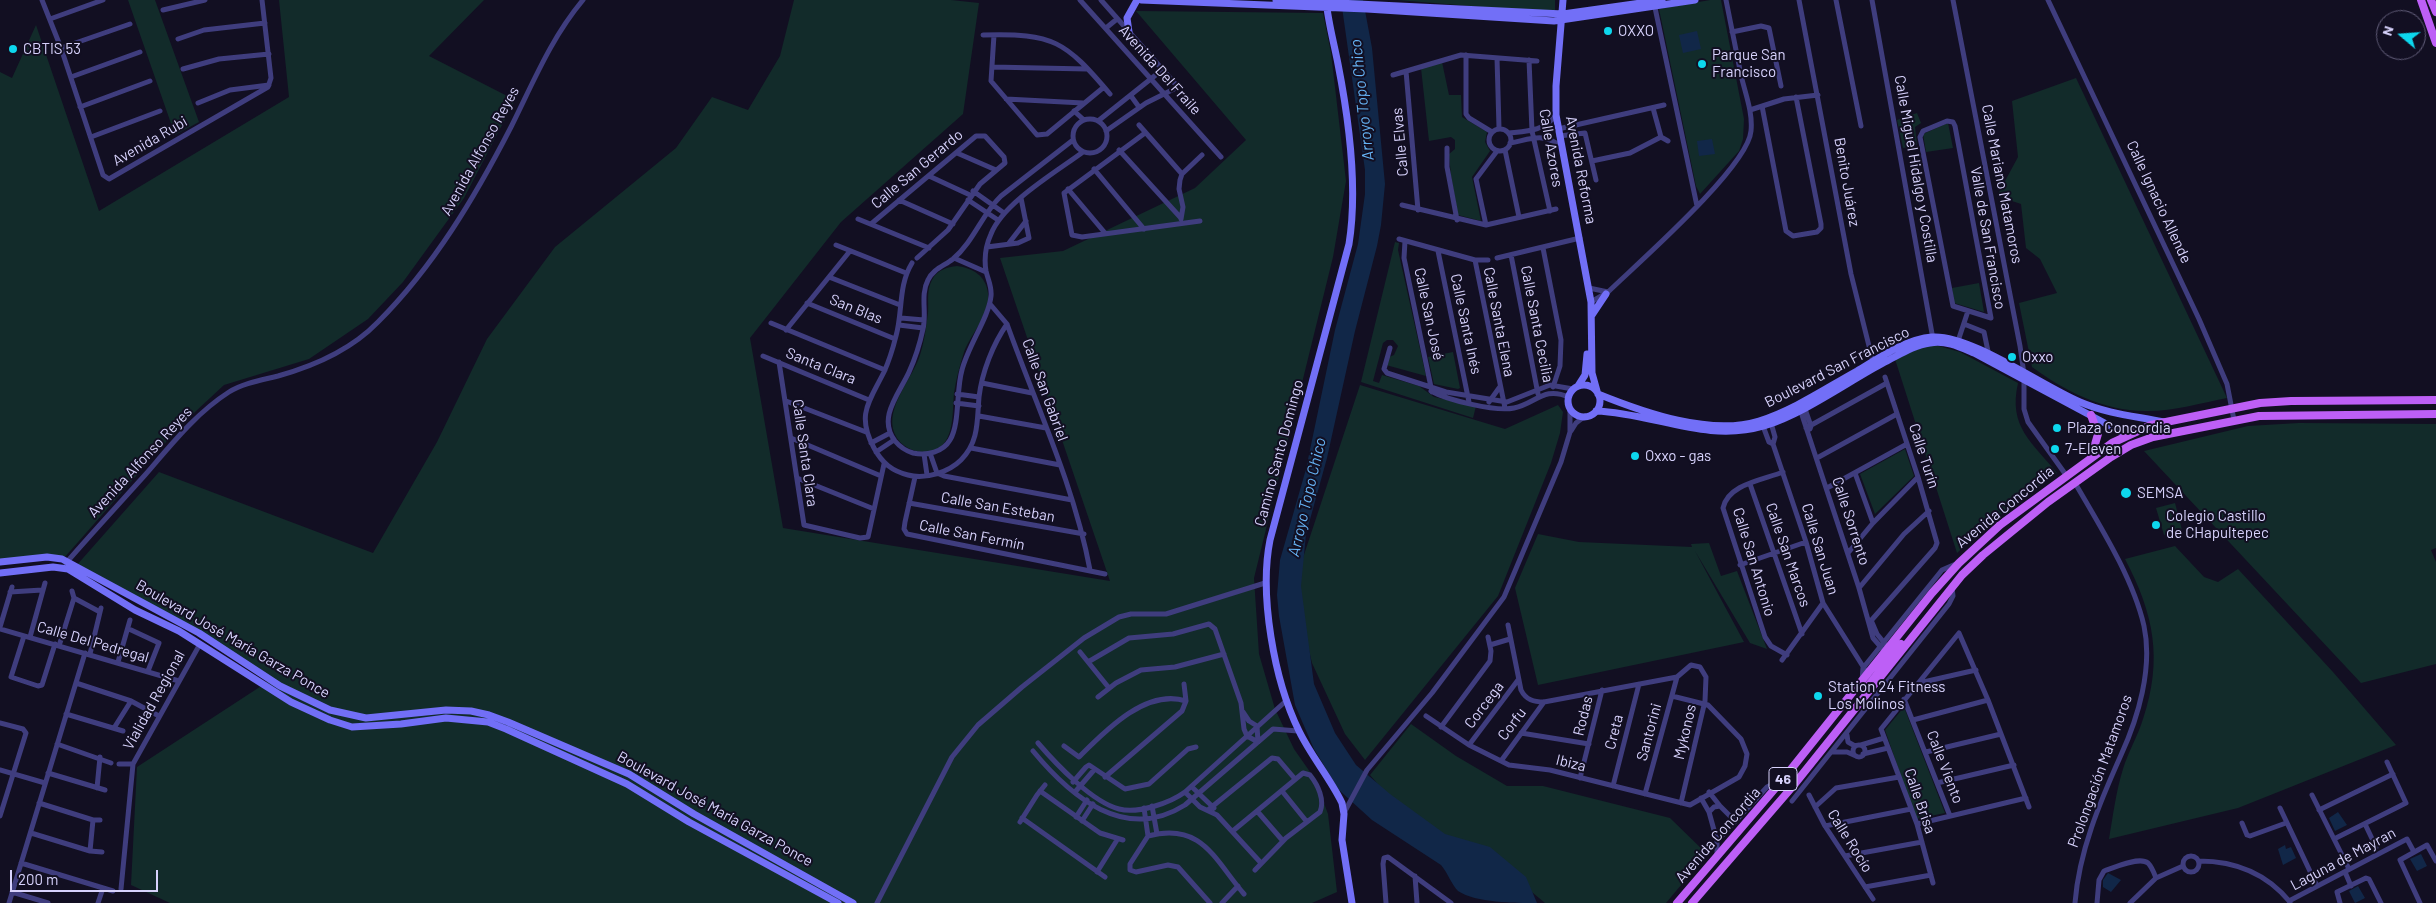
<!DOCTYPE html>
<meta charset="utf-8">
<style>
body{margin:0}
#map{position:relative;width:2436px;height:903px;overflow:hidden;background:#120f22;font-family:Barlow,sans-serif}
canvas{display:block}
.north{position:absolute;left:2376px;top:10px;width:50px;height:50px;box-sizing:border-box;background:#120f22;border:1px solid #615d79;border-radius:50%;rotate:288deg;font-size:14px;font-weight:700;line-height:20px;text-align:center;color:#d7d2fc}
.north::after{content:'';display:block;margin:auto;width:18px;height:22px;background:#0dd7ed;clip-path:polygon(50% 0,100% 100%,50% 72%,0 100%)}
.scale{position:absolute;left:10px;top:870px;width:148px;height:22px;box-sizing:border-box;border:2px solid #d7d2fc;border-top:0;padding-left:6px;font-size:15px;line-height:18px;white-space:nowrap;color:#d7d2fc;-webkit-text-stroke:4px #120f22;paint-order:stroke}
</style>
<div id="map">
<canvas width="2436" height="903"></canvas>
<div class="north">N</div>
<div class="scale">200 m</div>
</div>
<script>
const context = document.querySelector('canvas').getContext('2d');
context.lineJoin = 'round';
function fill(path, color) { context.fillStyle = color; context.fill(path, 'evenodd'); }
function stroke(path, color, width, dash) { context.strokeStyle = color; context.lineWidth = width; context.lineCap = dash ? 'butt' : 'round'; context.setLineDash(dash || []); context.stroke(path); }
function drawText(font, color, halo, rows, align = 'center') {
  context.font = font + ' Barlow,sans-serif'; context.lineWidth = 4; context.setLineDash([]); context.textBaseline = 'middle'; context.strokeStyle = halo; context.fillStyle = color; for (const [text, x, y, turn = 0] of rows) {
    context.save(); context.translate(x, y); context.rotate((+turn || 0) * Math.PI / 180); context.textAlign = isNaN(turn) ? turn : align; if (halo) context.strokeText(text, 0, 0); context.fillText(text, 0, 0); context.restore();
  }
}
const green = new Path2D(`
 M128,0H155L199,122L175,135Z
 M279,0H484L429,56L515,100L464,198L403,282L368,319L309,359L224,385L181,425L64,558L0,564V72L12,78L36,25L99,211L289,97Z
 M794,0H951L979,3L963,114L841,222L750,338L783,528L1110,581L1000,258L1063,251L1195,188L1246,140L1136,11L1323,13L1331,53L1346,181L1333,257L1254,578L1259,654L1275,709L1294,749L1315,779L1328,814L1337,892L1312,903H170L131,885L137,767L272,679L76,566L159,472L373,553L437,442L487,339L555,247L676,148L712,97L748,110L780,56Z
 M1397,0H1555V13Z
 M1710,0H1721L1744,119L1743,139L1739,151L1700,194L1696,186L1659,9Z
 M1442,62L1449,95H1461L1462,117L1487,132L1485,142L1490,151L1472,177L1481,221L1458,215L1451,176L1449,154L1455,149V140L1451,137L1429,141L1421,68Z
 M2076,78L2227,398C2201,403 2174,411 2148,411C2106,412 2064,391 2032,367L2019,303L2057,293L2040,259L2026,248L2021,204L1997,196L2018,157L2012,101Z
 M1917,113L1921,123L1915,127L1917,145L1903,148L1897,120Z
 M1948,123L1953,148L1926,152L1923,134Z
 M1395,242L1399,243L1398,250L1426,376L1386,365L1389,357L1394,355L1398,346L1393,340H1387L1383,343L1373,381L1379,383L1382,375L1419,386L1434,397L1476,406L1473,418L1361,382Z
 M957,266C973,268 986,276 988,293C991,312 971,334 964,352C960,365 956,379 954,393C952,415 956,452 923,452C912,451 903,447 897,438C881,413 910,382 919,358C924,344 926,328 928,313C929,302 926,291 932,280C937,270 947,267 957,266Z
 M1979,283L1984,312L1954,303L1952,288Z
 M1935,345L1960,352L2018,383C2008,427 2032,442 2057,473L1987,525L1957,553L1895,359L1924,346Z
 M1453,352L1460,388L1458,389L1434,384L1428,357Z
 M1360,385L1505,429L1558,405L1563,412L1560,433L1551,463L1498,596L1365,760L1345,734L1312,663L1300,612L1297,576Z
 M2299,423L2436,424V548L2431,550L2436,562V664L2361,683L2144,451L2248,426Z
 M1905,449L1914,476L1875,514L1860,474Z
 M2175,503L2182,530L2164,535L2156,508Z
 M1538,534L1579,542L1692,547L1691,544L1709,543L1721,576L1737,571L1767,649L1750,643L1695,551L1744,642L1538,685L1515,588Z
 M2175,546L2204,577L2218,582L2238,569L2333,672L2396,745L2238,808L2109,839C2113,816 2116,791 2123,769C2128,752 2138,736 2143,719C2163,659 2154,614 2125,559Z
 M1904,707L1945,813L1916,819L1885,730Z
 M1411,724L1456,756L1507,786H1543L1670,818L1707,854L1666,903H1545L1509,873L1492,874L1394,803L1370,775Z`);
const water = new Path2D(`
 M1341,0H1363L1372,48L1385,184L1381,225L1377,246L1355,331L1327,458L1306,534L1301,586L1314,684L1335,733L1356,765L1390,794L1445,834L1490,847L1526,877L1537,903C1514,903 1476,903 1458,891C1451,884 1448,873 1441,865L1372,820L1339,790L1314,749L1295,705L1279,616L1277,595L1280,560L1306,469L1335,330L1358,244L1365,194V170Z
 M1697,31L1701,49L1683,53L1679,35Z
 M1712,139L1715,154L1699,156L1697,141Z
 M2338,812L2347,825L2335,831L2329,818Z
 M2285,845L2286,849L2291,847L2296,858L2283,865L2278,849Z
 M2421,854L2427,866L2417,871L2410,859Z
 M2108,873L2121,880L2111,892L2103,887V880Z
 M2358,886L2365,898L2355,903L2349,891Z`);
const street = new Path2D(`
 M42,0L61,48L103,175L109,179L268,87L271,78L262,0
 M1080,0L1221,157
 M1101,0L1178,87L1146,103L1106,131
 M1799,0L1851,274L1873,362
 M1836,0L1861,126
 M1872,0L1933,339
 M1953,0L2020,346L2024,374V409L2028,422L2066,475
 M2048,0L2199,319L2227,384L2234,420
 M1654,3L1697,206
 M163,10L205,0
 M50,19L103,0
 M1106,28L1117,19
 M1732,32L1761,26L1769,28L1781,86
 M983,35C1054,33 1065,41 1110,94
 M994,35L991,81L1037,135L1047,134L1104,87
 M178,39L204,30L265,23
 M61,48L130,24
 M1466,55V114L1469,118L1492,132
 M1497,58L1499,128
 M1529,60L1532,131L1550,211
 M992,67L1087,69
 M183,69L219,59L269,54
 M1406,71L1418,210
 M1393,75L1461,55L1537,61
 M71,77L140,52
 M1131,96L1139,107
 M1006,99L1083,103
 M198,103L230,90L269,85
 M1762,106L1786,231L1793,236L1817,232L1821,228V224L1796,97
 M80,107L150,81
 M1653,108L1661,137
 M1750,110L1784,99L1818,95
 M1074,111L1084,120
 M1073 136a17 17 0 1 1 34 0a17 17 0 1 1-34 0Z
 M1098,121L1162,70
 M1947,121L1953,122L1955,126L1991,318L1953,306L1920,137L1923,131Z
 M1139,125L1182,174
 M1489 140a11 11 0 1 1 22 0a11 11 0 1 1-22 0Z
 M1558,129L1664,105
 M1145,133L1064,193L1072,235L1082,237L1200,221
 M1509,133C1528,131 1544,131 1556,115
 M1559,136L1585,133L1596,180
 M91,137L160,111
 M1661,137L1668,141
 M1073,140L1001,196C982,214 974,241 953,259C944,266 933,269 928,280C920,295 927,313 923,329C920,343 915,359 909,372C899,394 877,418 895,441C900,447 906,451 913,453C927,456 943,452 950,440C960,424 956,390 962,370C968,346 989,317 991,296C992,287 988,280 986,271C984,259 986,245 991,234C1003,203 1056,172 1083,152
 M1510,143C1532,139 1543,132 1562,147
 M1447,148V167L1457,220
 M1119,150L1180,217
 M1505,150L1519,217
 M957,153L996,170
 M1592,161L1630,153L1661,137
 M1094,169L1144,229
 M929,176L970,195
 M1068,189L1105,233
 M973,191L1004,213
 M899,200L953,224
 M968,200L998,220
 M1402,205L1486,225L1556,209
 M858,219L929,248
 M1181,219L1183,207L1179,189L1180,180L1182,174L1202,155
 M871,224L976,136H985L1004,157L1005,163L980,184L948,230L917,258
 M1486,225L1476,179L1497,151
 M1399,239L1475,260H1488
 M1405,241L1404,258L1432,392
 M1009,243L1026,221
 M836,245L906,273
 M987,247L1018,243L1029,238L1021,198
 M1543,248L1561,340L1560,366L1553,387
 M1438,251L1469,402
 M1511,255L1538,394
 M954,258L986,272
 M1497,258L1580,238
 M1475,260L1505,408
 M912,263C898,286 903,311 896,336C893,348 889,361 884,372C869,402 856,415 874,448C882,463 892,471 908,475C925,480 949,472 961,460C979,442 977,421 979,397C982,372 993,344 1007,324
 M829,277L900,305
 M1589,288L1608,292
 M1591,302L1608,292C1638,263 1748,167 1751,131C1753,112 1745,93 1741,75C1736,50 1731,25 1726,0
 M807,303L895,339
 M990,304L1007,324C1036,405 1074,485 1090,570
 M901,318L924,320
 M771,323L885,370
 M1964,324L1984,332L1989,356
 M899,325L923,328
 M786,330L850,251
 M1957,344L1968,311
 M1390,348L1384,369L1387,373L1446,392L1507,402L1550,385L1573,389
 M763,356L869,400
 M779,362L804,525L860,538L868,537L884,464
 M982,383L1032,393
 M1431,391C1447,400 1496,412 1514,408C1537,403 1543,386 1569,397
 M957,394L979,397
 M786,401L866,432
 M1489,402L1499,388
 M956,403L979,406
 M1804,406L1811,426L1810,429
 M1800,409L1859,588L1873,638L1886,653
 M979,416L1046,428
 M1771,423L1775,437L1773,444
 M1763,426L1769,442L1773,444L1806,542L1823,603L1869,676
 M1806,428L1887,383
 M1571,431L1576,423L1585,416
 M791,438L881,476
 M871,443L890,433
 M971,448L1060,465
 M876,452L894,440
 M930,453L937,473L944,476L1072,500
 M924,454L927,475
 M1817,458L1897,414
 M1783,472C1763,480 1728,484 1723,508L1765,637L1771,646L1787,655
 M1855,473L1873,523
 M915,477L905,522L904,529L907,534L1105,574
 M797,478L874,509
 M2075,483C2100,526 2133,578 2144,626C2153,668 2138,718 2121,755C2100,802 2079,851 2075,903
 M1750,484L1802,634
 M1827,488L1907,444
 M909,503L1084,534
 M1848,553L1873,523L1918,477
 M66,563C92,533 119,504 145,475C171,445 196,413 229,392C243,383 262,380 278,376C314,366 352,349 378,322C434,266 475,197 511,127C533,83 551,38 583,0
 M1740,565L1806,542
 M1859,588L1904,534L1929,511
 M10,592L42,590
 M74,598L100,612
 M1871,620L1877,634L1886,645
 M1869,623L1935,548L1937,543L1918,477L1885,377
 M1508,625L1521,690C1526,700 1534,702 1544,702L1677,677L1691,665L1700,667L1706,677L1705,701L1681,803
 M0,627L12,587
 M0,629L179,681
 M129,629L159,643L148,671
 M24,636L11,677L38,686L42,685L55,644
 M30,637L45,583
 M1490,645L1510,639
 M59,646L74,598L72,591
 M1080,652L1109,688
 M90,654L101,608
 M1782,660L1823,603
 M118,662L130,620
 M1088,662L1129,638L1173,634L1209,624L1215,629L1241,703L1244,729L1247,736L1258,742
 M1862,681L1863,668L1942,570L1958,563
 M76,683L131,701L159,716
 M1919,683L1976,670
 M1098,697L1116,683L1141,670L1175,667L1224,654
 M1904,699L1950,816
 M1243,712L1249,721L1257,726L1258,742
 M66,714L123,731
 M1426,716L1469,745L1509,765L1550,770L1690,805L1739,777L1745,766L1747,754L1741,739L1708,705L1672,696
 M1913,720L1988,700
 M0,723L23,729L26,733L0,816
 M1441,727L1490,661L1491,651L1488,637
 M114,728L131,701
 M1521,733L1589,744
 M1847,735L1848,742L1855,746
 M1038,743C1056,764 1092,802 1119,809C1138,814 1170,803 1185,792L1287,700
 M57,744L111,763
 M1469,745L1518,680
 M1861,745L1884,738
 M1853 751a6 6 0 1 1 12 0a6 6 0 1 1-12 0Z
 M1064,746L1079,757C1105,731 1146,688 1186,701
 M1033,751C1071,797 1125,843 1185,805L1273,729L1298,731
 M1832,752H1847L1856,756
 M1926,752L2001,734
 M1863,754L1888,748
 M1501,761L1544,702
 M119,764H133
 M0,770L45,783
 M48,773L105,790
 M1105,777L1182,711L1186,701L1184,684
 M1580,778L1602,690
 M1073,782L1086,767L1089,765L1125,789L1149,784L1188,749L1196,747
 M1937,783L2014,765
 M1613,786L1639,684
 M1192,787L1214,808
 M97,788L100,757
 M1040,791L1100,833L1123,840
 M1282,791L1307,822
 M1075,792L1094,770
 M1185,792L1200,807L1217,815L1261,863
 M1709,792L1720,806
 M1645,794L1677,677
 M1809,795L1825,826L1873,899
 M2312,795L2349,869
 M1701,798L1709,812
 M1792,801L1949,604L1953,596L1952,587
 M39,803L93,820H100
 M1152,806L1157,834
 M1815,807L1836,788L1899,777
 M1144,808L1148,836L1130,864V870L1136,872L1168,865L1178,867L1210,903
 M2280,808L2317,886
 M1208,810L1272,758L1278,759L1295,779
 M2319,810L2393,774
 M1257,811L1283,841
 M1344,813L1367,770L1432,693L1504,597L1561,462L1570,432V408
 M1076,817L1087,800
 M1022,818L1105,877
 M1082,821L1093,804
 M1020,822L1037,795L1045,785
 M2242,823L2247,835L2250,836L2286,823
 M1917,824L2026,798
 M2365,824L2376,847
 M1825,826L1911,809
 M1234,830L1303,773L1310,775C1318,785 1325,800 1320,812L1286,838L1255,870
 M31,833L90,851L102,852
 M1148,836C1202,822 1214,859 1244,894
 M2334,839L2406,803L2387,762
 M1717,841L1767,787L1783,779
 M90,851L93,820
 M1717,855V841L1709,812L1714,807L1720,806L1735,821
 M2183 864a8 8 0 1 1 16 0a8 8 0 1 1-16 0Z
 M1845,856L1922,842
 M2199,861C2235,861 2267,874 2290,902
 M21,863L113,891
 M1097,872L1117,840
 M2345,872L2351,886
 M1415,876L1417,903
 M1933,883L1917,824L1881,729L1959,633L1988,700L2029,807
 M1865,887L1931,875
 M121,889L133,764L200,644
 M12,892L48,903
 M2289,901L2407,839L2414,852
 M9,903L85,653
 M98,903L103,888
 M877,903L952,757L978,725L1022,687L1084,638L1119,617L1131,614H1166L1265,583
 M1222,903L1238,886
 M1386,903L1383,864L1384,858L1388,857L1451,903
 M2097,903L2099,880L2104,871C2113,868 2139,856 2148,863C2152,867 2154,873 2156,878
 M2130,903L2156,878L2183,866
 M2340,903L2337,892L2366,878L2369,879L2381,903
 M2420,903L2400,860L2427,845L2436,861`);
const secondary = new Path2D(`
 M1141,0L1367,9L1554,21L1695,0
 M1276,0L1563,14L1662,0
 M1326,0C1328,22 1334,43 1338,64C1349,120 1358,188 1349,244L1270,540C1259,595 1274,680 1299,731C1311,756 1330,778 1342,803L1344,814L1342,840L1352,903
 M1563,0L1556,86V115L1591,302L1592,373L1597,391
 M1129,32L1127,18L1137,0
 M1592,315L1606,294
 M1568 401a16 16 0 1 1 32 0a16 16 0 1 1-32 0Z
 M1578,386L1585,375L1587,354
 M1598,394C1645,413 1710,436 1759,421C1794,410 1826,388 1857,371C1879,358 1906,339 1932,337C1970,334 2042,386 2080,402C2108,414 2135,416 2164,422
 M1596,411C1654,413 1705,443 1764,426C1802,415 1849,381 1885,362C1899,355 1914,345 1930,343C1946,340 1960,347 1974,353L2127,435
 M0,562L47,557L62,559L199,633L280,686L330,710L366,718L446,710L471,711L489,715L508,722L629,774L694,814L853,903
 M0,573L53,567L68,569L135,610L179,631L291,702L330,720L352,727L401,724L446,718L488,722L506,729L627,784L689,822L838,903`);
const primary = new Path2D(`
 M2421,0L2436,43
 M2431,0L2436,12
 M2091,415L2098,434L2091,458
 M1865,690L1901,644
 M1677,903L1784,778L1932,593L1959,563L2000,525L2112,443L2151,425L2260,403L2291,401L2436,400
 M1692,903L1793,786L1962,575L1983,555L2048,502L2111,457L2131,445L2153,437L2259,416L2436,414`);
const markers = [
 [1608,31,5,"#0dd7ed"],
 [13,49,5,"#0dd7ed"],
 [1702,64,5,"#0dd7ed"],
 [2012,357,5,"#0dd7ed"],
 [2057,428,5,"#0dd7ed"],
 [2055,449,5,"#0dd7ed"],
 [1635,456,5,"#0dd7ed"],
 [2126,493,6,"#0dd7ed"],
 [2156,525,5,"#0dd7ed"],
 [1818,696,5,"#0dd7ed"]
];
const shields = [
 [1783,779,28]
];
const shieldNames = [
 ["46",1783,779]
];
const poiNames = [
 ["OXXO",1618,31],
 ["CBTIS 53",23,49],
 ["Parque San",1712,55],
 ["Francisco",1712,72],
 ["Oxxo",2022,357],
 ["Plaza Concordia",2067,428],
 ["7-Eleven",2065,449],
 ["Oxxo - gas",1645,456],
 ["SEMSA",2137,493],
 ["Colegio Castillo",2166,516],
 ["de CHapultepec",2166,533],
 ["Station 24 Fitness",1828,687],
 ["Los Molinos",1828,704]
];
const streetNames = [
 ["Avenida Del Fraile",1160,70,48],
 ["Avenida Rubi",150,141,-30],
 ["Calle Elvas",1400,142,-95],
 ["Calle Azores",1551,148,80],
 ["Avenida Alfonso Reyes",480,151,-61],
 ["Calle San Gerardo",917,169,-40],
 ["Calle Miguel Hidalgo y Costilla",1916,169,80],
 ["Avenida Reforma",1581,170,79],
 ["Benito Juárez",1847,182,80],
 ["Calle Mariano Matamoros",2002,184,79],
 ["Calle Ignacio Allende",2159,202,65],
 ["Valle de San Francisco",1988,238,80],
 ["San Blas",856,309,22],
 ["Calle San José",1429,314,78],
 ["Calle Santa Elena",1499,322,79],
 ["Calle Santa Inés",1466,324,78],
 ["Calle Santa Cecilia",1537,324,79],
 ["Santa Clara",821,366,22],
 ["Boulevard San Francisco",1837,367,-27],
 ["Calle San Gabriel",1045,390,70],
 ["Calle Santa Clara",805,453,82],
 ["Camino Santo Domingo",1279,453,-75],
 ["Calle Turín",1924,456,72],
 ["Avenida Alfonso Reyes",140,462,-47],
 ["Calle San Esteban",998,507,10],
 ["Avenida Concordia",2005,507,-39],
 ["Calle Sorrento",1851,521,72],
 ["Calle San Fermín",972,535,11],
 ["Calle San Juan",1820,549,73],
 ["Calle San Marcos",1788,555,71],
 ["Calle San Antonio",1754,562,73],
 ["Boulevard José María Garza Ponce",233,639,30],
 ["Calle Del Pedregal",93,642,16],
 ["Vialidad Regional",154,700,-61],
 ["Corcega",1484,705,-53],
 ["Rodas",1583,716,-76],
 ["Corfu",1512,724,-53],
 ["Creta",1614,732,-76],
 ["Santorini",1649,732,-75],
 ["Mykonos",1685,732,-77],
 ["Ibiza",1571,763,14],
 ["Calle Viento",1945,767,69],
 ["Prolongación Matamoros",2100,771,-70],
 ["Calle Brisa",1920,801,71],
 ["Boulevard José María Garza Ponce",715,809,29],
 ["Avenida Concordia",1718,835,-49],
 ["Calle Rocío",1850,841,58],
 ["Laguna de Mayran",2343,859,-28]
];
const waterNames = [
 ["Arroyo Topo Chico",1362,100,-96],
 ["Arroyo Topo Chico",1307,497,-77]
];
fill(green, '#122b2a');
fill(water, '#112748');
stroke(street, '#3f3d7e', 5);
stroke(secondary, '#726ff7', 7);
stroke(primary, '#bd5ff6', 8);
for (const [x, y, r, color] of markers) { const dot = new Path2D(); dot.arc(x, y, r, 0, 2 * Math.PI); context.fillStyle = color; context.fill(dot); stroke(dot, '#120f22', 2); }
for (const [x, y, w] of shields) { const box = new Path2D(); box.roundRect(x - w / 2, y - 11.5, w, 23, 4); context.fillStyle = '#120f22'; context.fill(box); stroke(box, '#d7d2fc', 1); }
drawText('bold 14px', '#d7d2fc', null, shieldNames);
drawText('15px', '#d7d2fc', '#120f22', poiNames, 'left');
drawText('15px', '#d7d2fc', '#120f22', streetNames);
drawText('italic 16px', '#66b4f6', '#120f22', waterNames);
</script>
